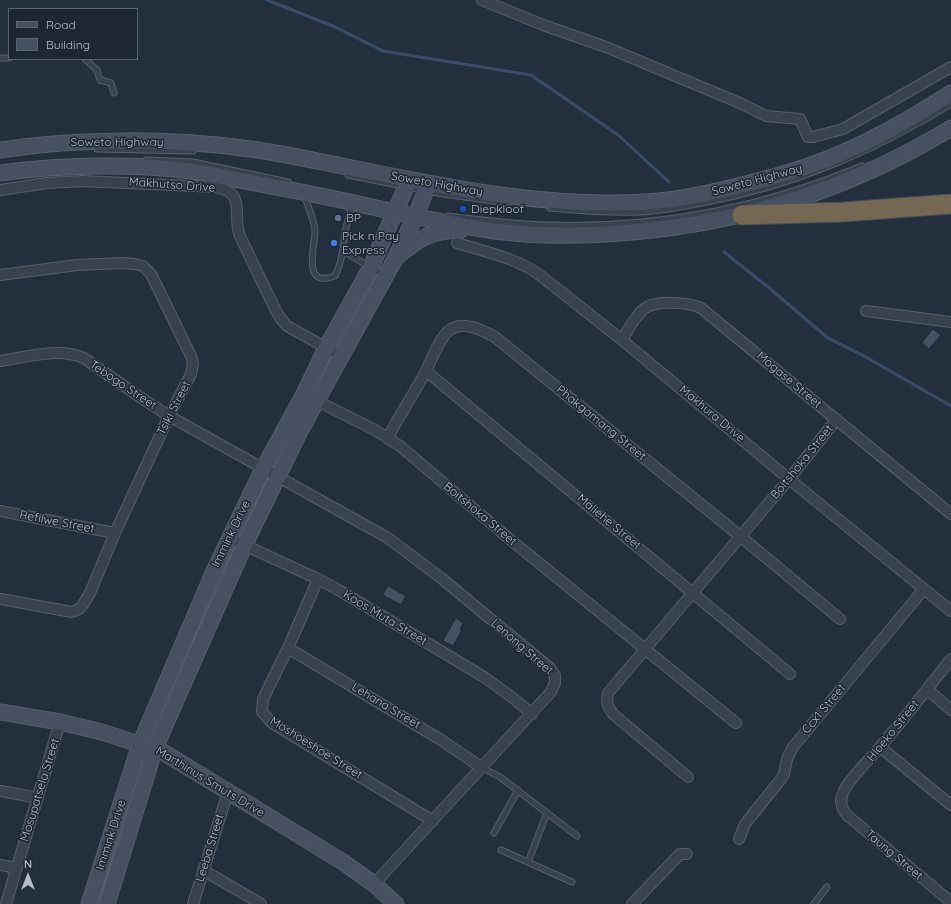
<!DOCTYPE html>
<style>
body{margin:0}
#map{position:relative;width:951px;height:904px;overflow:hidden;background:#242f3e;font-family:Quicksand,sans-serif}
canvas{display:block}
.legend{position:absolute;left:8px;top:8px;width:130px;height:52px;box-sizing:border-box;background:#1d2633;border:1px solid #59626f;margin:0;padding:5px 7px;list-style:none;font-size:12px;color:#b4bcc9}
.legend li{display:flex;align-items:center;gap:8px;height:20px}
.legend b{width:20px;border:1px solid #59626f}
.north{position:absolute;left:8px;top:856px;width:40px;height:40px;-webkit-text-stroke:3px #1d2633;paint-order:stroke;rotate:0deg;font-size:11px;font-weight:700;line-height:16px;text-align:center;color:#b4bcc9}
.north::after{content:'';display:block;margin:auto;width:14px;height:18px;background:#b4bcc9;clip-path:polygon(50% 0,100% 100%,50% 72%,0 100%)}
</style>
<div id="map">
<canvas width="951" height="904"></canvas>
<ul class="legend">
<li><b style="height:5px;background:#465061"></b>Road</li>
<li><b style="height:11px;background:#455162"></b>Building</li>
</ul>
<div class="north">N</div>
</div>
<script>
const context = document.querySelector('canvas').getContext('2d');
context.lineJoin = 'round';
function stroke(path, color, width, dash) { context.strokeStyle = color; context.lineWidth = width; context.lineCap = dash ? 'butt' : 'round'; context.setLineDash(dash || []); context.stroke(path); }
function fill(path, color) { context.fillStyle = color; context.fill(path, 'evenodd'); }
function drawText(font, color, halo, rows, align = 'center') {
  context.font = font + ' Quicksand,sans-serif'; context.lineWidth = 3; context.setLineDash([]); context.textBaseline = 'middle'; context.strokeStyle = halo; context.fillStyle = color; for (const [text, x, y, turn = 0] of rows) {
    context.save(); context.translate(x, y); context.rotate((+turn || 0) * Math.PI / 180); context.textAlign = isNaN(turn) ? turn : align; if (halo) context.strokeText(text, 0, 0); context.fillText(text, 0, 0); context.restore();
  }
}
const stream = new Path2D(`
 M267,0L335,27L383,51L531,75L618,135L669,182
 M724,252L768,287L828,338L864,356L951,406`);
const building = new Path2D(`
 M933,329L941,335L929,349L922,343Z
 M388,586L406,596L401,605L383,595Z
 M456,618L463,623L460,629L462,630L453,646L443,641Z`);
const lane = new Path2D(`
 M0,58H9
 M85,59L97,70L100,80L111,83L114,93
 M97,149L193,151
 M146,160L193,162L288,182
 M348,175L443,194L508,203
 M304,195C308,207 314,218 315,231C315,246 301,289 335,276C342,263 343,247 345,232C347,222 350,213 353,204
 M550,208C580,211 610,213 641,212C661,211 681,207 701,203C792,187 872,152 951,104
 M448,216C480,220 512,224 545,225C654,229 761,208 862,166
 M343,251L385,276
 M481,767L500,777L577,836
 M494,833L518,790
 M501,850L572,882
 M528,862L547,813
 M814,904L827,887`);
const street = new Path2D(`
 M482,0L543,25L606,47L742,104L766,116L800,119L808,137H813L843,129L951,67
 M0,190L47,183L82,181L216,187C246,193 233,212 239,234L275,309L281,319L287,326L341,356
 M457,243C486,252 517,258 541,276L622,340L789,479L951,611
 M0,275L77,265L122,263L135,264L143,266L151,274L191,356L193,363L191,374L169,416L115,533L90,593L82,606L79,609L72,612L0,599
 M866,311L951,322
 M622,340C628,330 635,316 644,309C655,300 688,302 701,308L951,514
 M0,361C27,357 58,347 84,358L140,397L169,416L388,538L441,578L550,668L555,675V683L550,693L374,884
 M426,371L790,674
 M311,398L375,430L400,446L512,541L736,723
 M388,437C400,415 414,393 426,371C432,359 440,336 451,329C465,321 482,330 495,337L740,536L840,619
 M0,511L115,533
 M229,538L318,579L337,589L484,677L513,698L532,714
 M318,579L288,648L263,699L262,712L272,723L433,821
 M288,648L441,740L481,767
 M951,659C927,689 904,719 879,748C870,759 847,781 843,793C839,802 842,810 848,816L951,902
 M927,689L951,710
 M880,747L951,805
 M688,777L613,714C608,707 606,702 608,693L789,479L836,420
 M0,791L38,798
 M739,839L745,824L781,779L784,774L787,759L793,747L924,589
 M0,865L17,868
 M203,870L261,904
 M6,904L60,722
 M193,904L228,792
 M632,904L680,854H687`);
const secondary = new Path2D(`
 M0,150C80,138 170,138 250,149C281,153 311,160 342,166C441,186 542,208 644,202C670,201 696,196 721,190C756,182 792,173 825,160C869,143 911,119 951,93
 M0,173C59,165 132,163 191,171C207,173 223,177 239,180C276,187 313,194 350,202C398,213 446,224 495,231C540,237 586,236 632,232C747,222 853,188 951,128
 M398,256C421,237 431,231 461,230
 M0,712L60,722L102,732L163,752L343,862L374,884L396,904
 M89,904L140,744L214,571L263,469L304,394L326,348L371,267L409,180
 M107,904L155,748L245,544L299,433L395,259L415,217L429,183`);
const highway = new Path2D(`
 M742,215L843,212L951,204`);
const markers = [
 [463,209,4,"#1a4fb4"],
 [338,218,4,"#5c6f8a"],
 [334,243,4,"#3f7fe0"]
];
const streetNames = [
 ["Soweto Highway",117,142],
 ["Soweto Highway",757,180,-15],
 ["Soweto Highway",437,184,10],
 ["Makhutso Drive",172,185,4],
 ["Mogase Street",789,380,40],
 ["Tebogo Street",123,385,34],
 ["Tsiki Street",174,408,-63],
 ["Makhura Drive",712,414,40],
 ["Phakgamang Street",601,423,39],
 ["Boitshoka Street",802,462,-51],
 ["Boitshoka Street",480,514,40],
 ["Refilwe Street",57,522,11],
 ["Maliehe Street",609,522,40],
 ["Immink Drive",231,534,-64],
 ["Koos Muta Street",385,618,31],
 ["Lenong Street",522,647,41],
 ["Lehana Street",386,706,31],
 ["Ccx1 Street",824,709,-50],
 ["Hloeko Street",893,731,-51],
 ["Moshoeshoe Street",316,748,32],
 ["Marthinus Smuts Drive",210,782,31],
 ["Mosupatsela Street",40,790,-73],
 ["Immink Drive",111,835,-72],
 ["Leeba Street",210,848,-73],
 ["Taung Street",894,855,40]
];
const poiNames = [
 ["Diepkloof",471,209],
 ["BP",346,218],
 ["Pick n Pay",342,236],
 ["Express",342,250]
];
stroke(stream, '#394c67', 3);
fill(building, '#455162');
stroke(building, '#1f2835', 1);
stroke(lane, '#565f6c', 7);
stroke(street, '#565f6c', 12);
stroke(secondary, '#565f6c', 17);
stroke(highway, '#434c59', 21);
stroke(lane, '#38414e', 5);
stroke(street, '#38414e', 10);
stroke(secondary, '#465061', 15);
stroke(highway, '#746855', 19);
for (const [x, y, r, color] of markers) { const dot = new Path2D(); dot.arc(x, y, r, 0, 2 * Math.PI); context.fillStyle = color; context.fill(dot); stroke(dot, '#1d2633', 1.5); }
drawText('12px', '#b4bcc9', '#1d2633', streetNames);
drawText('12px', '#b4bcc9', '#1d2633', poiNames, 'left');
</script>
